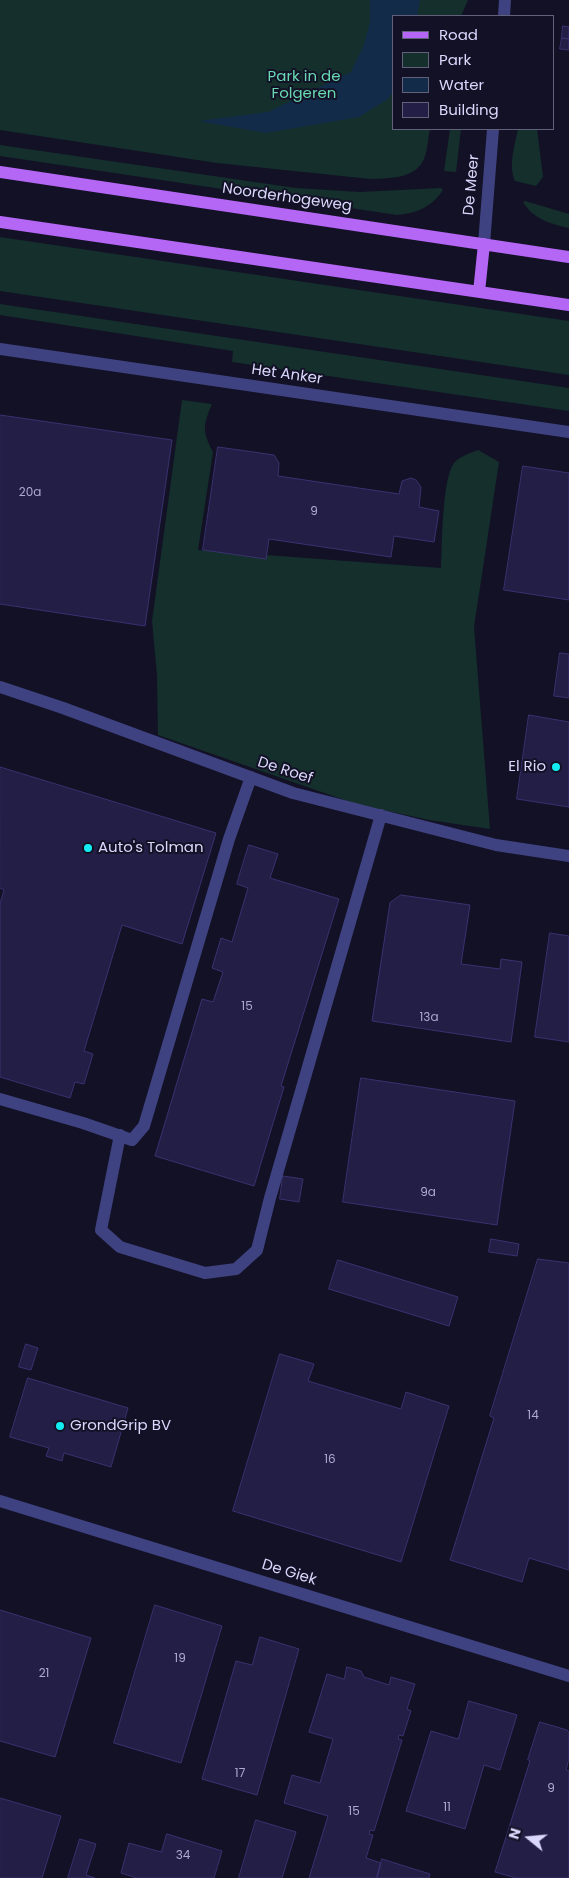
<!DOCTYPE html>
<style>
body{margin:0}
#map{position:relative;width:569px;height:1878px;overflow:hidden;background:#131126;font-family:Poppins,sans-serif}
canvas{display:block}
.legend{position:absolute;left:392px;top:15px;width:162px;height:115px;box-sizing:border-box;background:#131126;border:1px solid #62617c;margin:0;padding:6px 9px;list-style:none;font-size:15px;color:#d9d8fc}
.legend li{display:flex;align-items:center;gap:10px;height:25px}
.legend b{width:25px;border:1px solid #62617c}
.north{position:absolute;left:504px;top:1813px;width:50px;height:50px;-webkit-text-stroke:4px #131126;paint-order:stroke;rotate:287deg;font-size:14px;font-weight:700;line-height:20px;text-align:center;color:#d9d8fc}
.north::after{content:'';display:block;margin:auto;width:18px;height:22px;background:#d9d8fc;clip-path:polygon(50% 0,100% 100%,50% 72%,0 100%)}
</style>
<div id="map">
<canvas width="569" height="1878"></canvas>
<ul class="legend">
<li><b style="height:6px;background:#b466f5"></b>Road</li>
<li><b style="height:14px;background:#142f2c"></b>Park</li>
<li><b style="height:14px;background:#122b49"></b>Water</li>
<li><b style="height:14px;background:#231e45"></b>Building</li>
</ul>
<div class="north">N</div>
</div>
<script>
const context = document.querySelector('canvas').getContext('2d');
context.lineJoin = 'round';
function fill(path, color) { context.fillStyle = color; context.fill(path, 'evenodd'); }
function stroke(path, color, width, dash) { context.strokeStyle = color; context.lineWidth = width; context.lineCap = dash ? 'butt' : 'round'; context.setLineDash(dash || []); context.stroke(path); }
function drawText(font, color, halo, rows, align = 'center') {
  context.font = font + ' Poppins,sans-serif'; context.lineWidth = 4; context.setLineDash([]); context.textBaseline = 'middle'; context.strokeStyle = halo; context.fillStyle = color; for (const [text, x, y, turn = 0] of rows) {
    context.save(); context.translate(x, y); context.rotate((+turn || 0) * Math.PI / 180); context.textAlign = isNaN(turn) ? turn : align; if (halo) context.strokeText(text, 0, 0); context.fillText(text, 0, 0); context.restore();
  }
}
const green = new Path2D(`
 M0,0H468L461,16H393V129H430C428,137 428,148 425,156C418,179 391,178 371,179L217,163L0,130Z
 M450,129H461L456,172L444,171Z
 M518,129H537L543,177L536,186L515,181C508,166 515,144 518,129Z
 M0,145L296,188L360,192L441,188L443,190C432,207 417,213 397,215L0,156Z
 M525,201L569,214V228C551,224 533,219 523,202Z
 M0,237L569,321V375L0,291Z
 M0,304L569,388V411L232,362L233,351L0,315Z
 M182,400L212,404C203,425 202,431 213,452L198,550L441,568C442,546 442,479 454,463C459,457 470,453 478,450L499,462L474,627L490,829L429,820L356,804L158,735L157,675L152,621Z`);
const water = new Path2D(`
 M370,0H420L417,16H393V92L388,99L359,117L266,133L199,121L268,112L351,72L363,47L370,23Z`);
const building = new Path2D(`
 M563,26L569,27V39L562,38Z
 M562,38L569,39V50L560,49Z
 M0,415L172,440L145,626L0,604Z
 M218,447L274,455L279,463L278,476L399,494L402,481L411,478L416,480L421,487L419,507L439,511L434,542L394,536L391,557L269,539L266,559L203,550Z
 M523,466L569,473V600L504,590Z
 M560,653L569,654V698L554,696Z
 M529,715L569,722V807L517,799Z
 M0,767L216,833L182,944L122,925L84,1051L93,1054L84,1084L75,1082L70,1098L0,1077V904L4,890L0,888Z
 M249,845L278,854L270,878L339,899L281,1086L284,1087L254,1186L155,1156L202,999L213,1002L223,972L212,968L221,938L232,942L248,888L237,884Z
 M401,895L470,905L461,964L500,969L501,959L522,962L511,1042L372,1021L390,903Z
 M550,933L569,936V1042L535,1037Z
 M361,1078L515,1101L497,1225L343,1202Z
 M283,1176L303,1179L299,1202L280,1199Z
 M491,1239L519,1244L517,1256L489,1252Z
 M538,1259L569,1263V1570L529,1558L522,1582L450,1560L494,1418L490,1416Z
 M338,1260L458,1297L449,1326L329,1289Z
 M26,1344L38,1348L31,1370L19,1367Z
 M280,1354L314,1364L308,1381L401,1409L406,1392L449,1406L401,1562L233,1511Z
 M28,1378L128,1408L111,1467L64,1453L62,1461L46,1456L49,1448L10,1437Z
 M155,1605L222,1626L181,1763L114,1743Z
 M0,1610L91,1638L55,1757L0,1741Z
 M260,1637L299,1649L257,1795L202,1779L236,1661L252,1665Z
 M347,1667L361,1671L364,1677L389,1685L391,1677L415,1684L407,1709L411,1711L403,1736L399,1735L398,1739L402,1740L374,1831L370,1830L369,1834L373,1835L366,1858L381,1863L377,1878H309L328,1816L284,1803L292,1775L320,1783L333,1739L309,1732L327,1674L344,1679Z
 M469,1701L517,1715L500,1770L484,1765L465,1829L406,1811L431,1731L458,1739Z
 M540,1722L567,1730L569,1733V1759L566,1770L569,1771V1878H516L495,1872L530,1761L528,1760Z
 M0,1798L61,1816L42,1878H0Z
 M256,1820L296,1832L282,1878H239Z
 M167,1834L222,1851L214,1878H137L121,1873L129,1843L161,1852Z
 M80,1839L96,1844L86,1875L95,1878H68Z
 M382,1859L430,1874L429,1878H377Z`);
const minor = new Path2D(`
 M504,16L505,0
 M484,244L493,129
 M0,349L569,432
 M0,687L63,708L293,793L496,845L569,856
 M0,1099L83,1123L132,1140L144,1126L229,839L251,777
 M120,1135L101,1230L120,1247L205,1273L236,1269L257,1250L270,1198L381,815
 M0,1501L569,1676`);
const major = new Path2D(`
 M0,172L569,257
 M0,222L569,305
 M479,292L484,244`);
const markers = [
 [556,767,5,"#11ecf0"],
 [88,848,5,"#11ecf0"],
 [60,1426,5,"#11ecf0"]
];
const numberNames = [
 ["20a",30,493],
 ["9",314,512],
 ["15",247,1007],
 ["13a",429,1018],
 ["9a",428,1193],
 ["14",533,1416],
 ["16",330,1460],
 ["19",180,1659],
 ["21",44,1674],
 ["17",240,1774],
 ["9",551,1789],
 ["11",447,1808],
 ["15",354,1812],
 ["34",183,1856]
];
const parkNames = [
 ["Park in de",304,77],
 ["Folgeren",304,94]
];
const streetNames = [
 ["De Meer",472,185,-85],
 ["Noorderhogeweg",287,198,8],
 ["Het Anker",287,375,8],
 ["De Roef",285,771,18],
 ["De Giek",289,1573,17]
];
const poiNames = [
 ["El Rio",546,767,"right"],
 ["Auto's Tolman",98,848],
 ["GrondGrip BV",70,1426]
];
fill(green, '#142f2c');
fill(water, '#122b49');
fill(building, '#231e45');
stroke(building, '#393270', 1);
stroke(minor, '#3f4281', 12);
stroke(major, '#b466f5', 12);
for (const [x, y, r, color] of markers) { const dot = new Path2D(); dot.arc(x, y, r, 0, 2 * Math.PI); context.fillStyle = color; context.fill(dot); stroke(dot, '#131126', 2); }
drawText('12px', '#acaace', null, numberNames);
drawText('15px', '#68d9b3', '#131126', parkNames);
drawText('15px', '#d9d8fc', '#131126', streetNames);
drawText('15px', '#d9d8fc', '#131126', poiNames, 'left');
</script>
